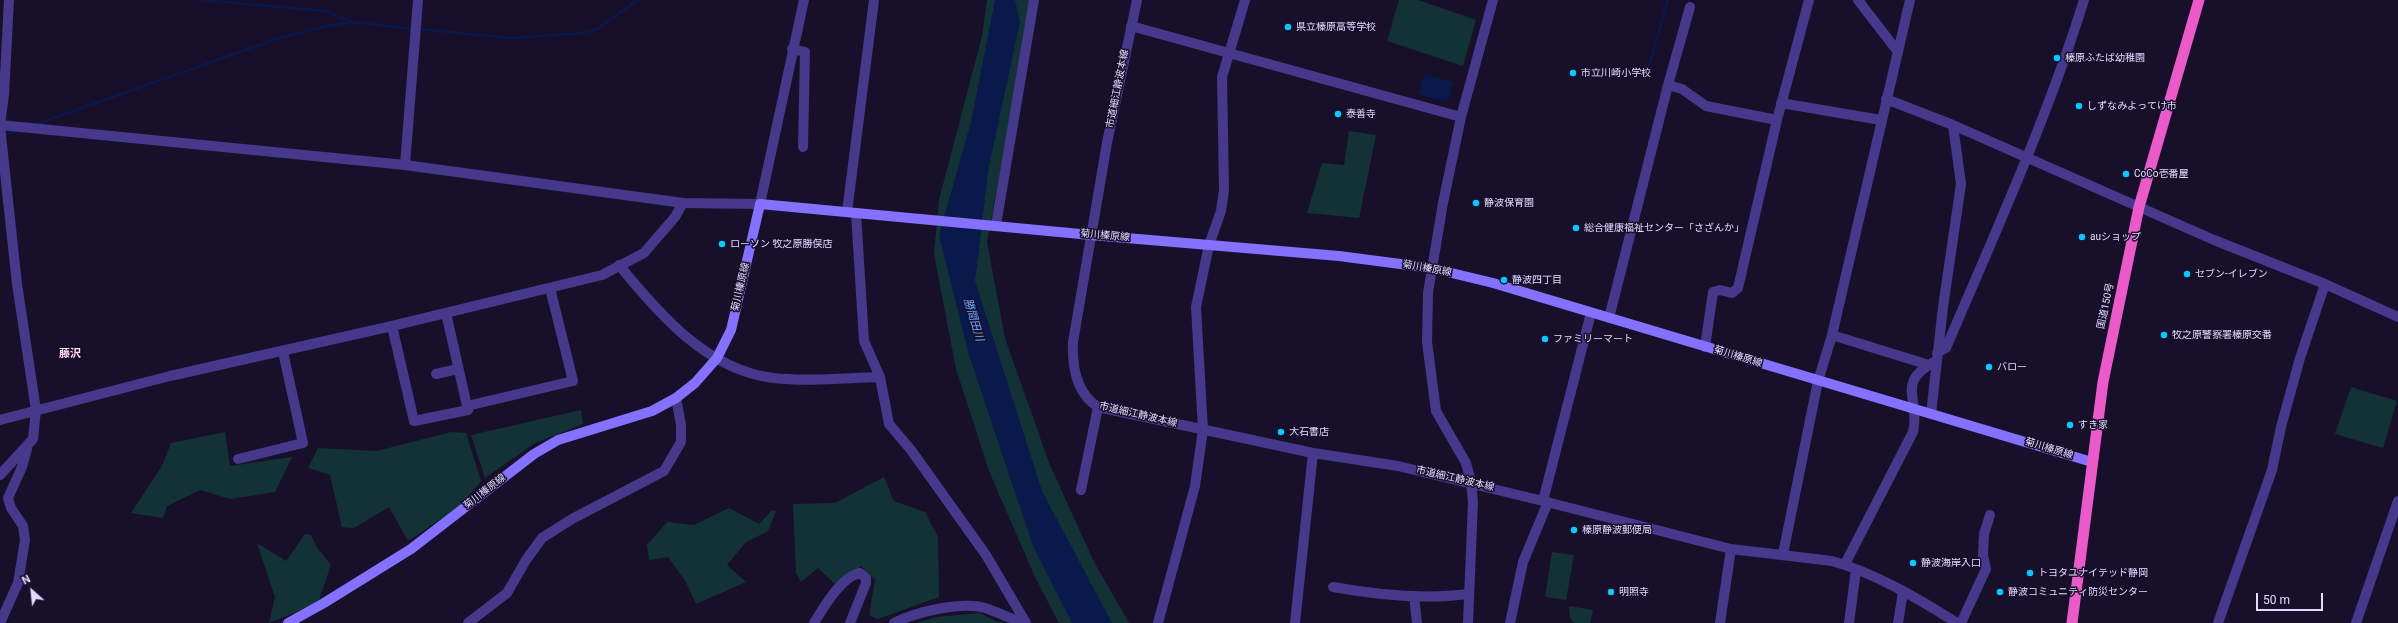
<!DOCTYPE html>
<meta charset="utf-8">
<style>
body{margin:0}
#map{position:relative;width:2398px;height:623px;overflow:hidden;background:#18102b;font-family:Roboto,sans-serif}
canvas{display:block}
.north{position:absolute;left:12px;top:571px;width:40px;height:40px;-webkit-text-stroke:3px #18102b;paint-order:stroke;rotate:333deg;font-size:11px;font-weight:700;line-height:16px;text-align:center;color:#e2daff}
.north::after{content:'';display:block;margin:auto;width:14px;height:18px;background:#e2daff;clip-path:polygon(50% 0,100% 100%,50% 72%,0 100%)}
.scale{position:absolute;left:2256px;top:593px;width:67px;height:18px;box-sizing:border-box;border:2px solid #e2daff;border-top:0;padding-left:5px;font-size:12px;line-height:14px;white-space:nowrap;color:#e2daff;-webkit-text-stroke:3px #18102b;paint-order:stroke}
</style>
<div id="map">
<canvas width="2398" height="623"></canvas>
<div class="north">N</div>
<div class="scale">50 m</div>
</div>
<script>
const context = document.querySelector('canvas').getContext('2d');
context.lineJoin = 'round';
function fill(path, color) { context.fillStyle = color; context.fill(path, 'evenodd'); }
function stroke(path, color, width, dash) { context.strokeStyle = color; context.lineWidth = width; context.lineCap = dash ? 'butt' : 'round'; context.setLineDash(dash || []); context.stroke(path); }
function drawText(font, color, halo, rows, align = 'center') {
  context.font = font + ' Roboto,"Noto Sans JP",sans-serif'; context.lineWidth = 3; context.setLineDash([]); context.textBaseline = 'middle'; context.strokeStyle = halo; context.fillStyle = color; for (const [text, x, y, turn = 0] of rows) {
    context.save(); context.translate(x, y); context.rotate((+turn || 0) * Math.PI / 180); context.textAlign = isNaN(turn) ? turn : align; if (halo) context.strokeText(text, 0, 0); context.fillText(text, 0, 0); context.restore();
  }
}
const green = new Path2D(`
 M987,0H1032L987,242L1005,338L1049,463L1094,562L1129,623H1059L1035,577L989,471L956,369L934,254L939,200L982,36Z
 M1399,0H1418L1476,20L1463,66L1387,41Z
 M1349,131L1376,135L1359,218L1307,213L1322,163L1344,165Z
 M2351,387L2397,401L2383,448L2335,434Z
 M581,410L583,424L535,443L485,478L471,435Z
 M225,432L230,466L292,457L275,492L230,499L200,490L167,506L163,518L131,513L162,466L171,443Z
 M451,432L466,433L481,481L462,505L408,541L389,507L354,528L342,527L330,475L308,468L318,448L377,451Z
 M884,477L894,501L925,512L938,537L939,597L878,619L869,615L875,580L861,566L835,584L818,568L801,582L796,573L793,504L835,503Z
 M729,508L759,524L772,510L776,511L768,531L746,542L727,565L746,582L696,604L686,582L668,557L649,560L647,545L667,522L694,525Z
 M305,534L311,535L316,546L331,565L318,603L269,623L275,597L257,543L286,561Z
 M1552,552L1574,555L1566,600L1545,597Z
 M1569,606L1593,610L1590,623H1574L1570,618Z
 M980,613L997,622L1013,623H917L936,617Z`);
const water = new Path2D(`
 M995,0H1015L1020,22L989,166L975,281L1042,491L1112,623H1072L1033,546L969,355L939,235L971,122Z
 M1424,74L1453,82L1448,102L1418,94Z`);
const stream = new Path2D(`
 M202,0L325,11L352,22L414,29
 M419,29L511,38L583,33L597,29L638,0
 M1647,73L1668,0
 M34,125L279,38L326,26L351,22
 M4,135L16,131`);
const minor = new Path2D(`
 M1137,0L1107,143L1073,342C1072,366 1076,393 1098,407L1313,453L1398,466L1543,501
 M1858,0L1898,52
 M1131,26L1461,117
 M792,49L805,52L803,147
 M1668,85L1682,89L1706,106L1777,120
 M1886,99L1953,125L2214,240L2325,284L2398,317
 M1781,103L1881,120
 M0,124L4,95L9,0
 M0,126L17,284L36,410L33,439L0,475
 M405,165L418,0
 M847,212L874,0
 M856,213L864,341L880,377L889,424L911,450L986,555L1026,623
 M996,225L1034,0
 M619,265C659,314 707,370 773,378C808,382 845,378 880,377
 M446,313L467,406L573,381L550,288
 M1609,318L1668,85L1690,7
 M392,326L414,421L468,410L467,406
 M1832,335L1929,365
 M1705,347L1713,292L1720,290L1732,293L1738,288L1777,120L1809,0
 M1937,353L1946,348C1995,233 2047,119 2084,0
 M436,374L458,369
 M1931,414L1943,307L1961,184L1953,125
 M0,420L170,376L392,326L602,275L644,253L675,217L683,203
 M238,459L303,443L283,352
 M1081,490L1098,407
 M1783,554L1818,381L1832,335L1910,0
 M1845,564L1913,432C1921,398 1894,383 1936,361
 M1333,587C1377,595 1423,600 1468,594
 M1414,596L1417,623
 M0,623L18,583L25,540L23,526L11,508L8,498L22,467L27,449
 M468,623L507,593L526,560L542,538L572,519L664,471L681,442V425L676,398
 M814,623C823,608 842,576 860,573L866,578V583L850,623
 M894,623C916,612 961,601 985,608C997,612 1010,618 1022,623
 M1158,623L1195,486L1203,430L1196,307L1209,245L1221,211L1224,190L1222,77L1245,0
 M1295,623L1313,453
 M1468,623L1473,502L1471,482L1466,463L1436,411L1427,342L1428,293L1443,203L1461,117L1493,0
 M1510,623L1523,562L1548,502
 M1849,623L1856,570
 M1898,623L1903,592
 M1961,623L1986,569L1983,555L1984,534L1990,515
 M2218,623L2272,470L2281,427L2300,358L2325,284
 M2356,623L2398,501`);
const tertiary = new Path2D(`
 M0,125L405,165L683,203L760,204L804,0
 M1591,313L1543,501L1731,549L1832,561C1875,573 1919,599 1957,623
 M1720,623L1731,549`);
const secondary = new Path2D(`
 M288,623L324,603L411,549L534,454L558,440L652,411L676,398L695,383L717,358L731,330L760,204L1091,235L1339,256L1431,268L1493,283L2092,462`);
const trunk = new Path2D(`
 M2072,623L2103,382L2139,207L2199,0`);
const markers = [
 [1288,27,4,"#06c9ff"],
 [2057,58,4,"#06c9ff"],
 [1573,73,4,"#06c9ff"],
 [2079,106,4,"#06c9ff"],
 [1338,114,4,"#06c9ff"],
 [2126,174,4,"#06c9ff"],
 [1476,203,4,"#06c9ff"],
 [1576,228,4,"#06c9ff"],
 [2082,237,4,"#06c9ff"],
 [722,244,4,"#06c9ff"],
 [2187,274,4,"#06c9ff"],
 [1504,280,4,"#06c9ff"],
 [2164,335,4,"#06c9ff"],
 [1545,339,4,"#06c9ff"],
 [1989,367,4,"#06c9ff"],
 [2070,425,4,"#06c9ff"],
 [1281,432,4,"#06c9ff"],
 [1574,530,4,"#06c9ff"],
 [1913,563,4,"#06c9ff"],
 [2030,573,4,"#06c9ff"],
 [1611,592,4,"#06c9ff"],
 [2000,592,4,"#06c9ff"]
];
const poiNames = [
 ["県立榛原高等学校",1296,27],
 ["榛原ふたば幼稚園",2065,58],
 ["市立川崎小学校",1581,73],
 ["しずなみよってけ市",2087,106],
 ["泰善寺",1346,114],
 ["CoCo壱番屋",2134,174],
 ["静波保育園",1484,203],
 ["総合健康福祉センター「さざんか」",1584,228],
 ["auショップ",2090,237],
 ["ローソン 牧之原勝俣店",730,244],
 ["セブン-イレブン",2195,274],
 ["静波四丁目",1512,280],
 ["牧之原警察署榛原交番",2172,335],
 ["ファミリーマート",1553,339],
 ["バロー",1997,367],
 ["すき家",2078,425],
 ["大石書店",1289,432],
 ["榛原静波郵便局",1582,530],
 ["静波海岸入口",1921,563],
 ["トヨタユナイテッド静岡",2038,573],
 ["明照寺",1619,592],
 ["静波コミュニティ防災センター",2008,592]
];
const streetNames = [
 ["市道細江静波本線",1118,89,-79],
 ["菊川榛原線",1105,236,5],
 ["菊川榛原線",1427,269,10],
 ["菊川榛原線",741,287,-77],
 ["国道150号",2106,306,-78],
 ["菊川榛原線",1738,357,17],
 ["市道細江静波本線",1138,415,13],
 ["菊川榛原線",2049,449,17],
 ["市道細江静波本線",1455,479,13],
 ["菊川榛原線",485,492,-38]
];
const waterNames = [
 ["勝間田川",973,320,73]
];
const neighbourhoodNames = [
 ["藤沢",70,354]
];
fill(green, '#133235');
fill(water, '#09194b');
stroke(stream, '#09194b', 2.5);
stroke(minor, '#46398b', 10);
stroke(tertiary, '#46398b', 10);
stroke(secondary, '#8571ff', 10);
stroke(trunk, '#ea5bc9', 11);
for (const [x, y, r, color] of markers) { const dot = new Path2D(); dot.arc(x, y, r, 0, 2 * Math.PI); context.fillStyle = color; context.fill(dot); stroke(dot, '#18102b', 1.5); }
drawText('10px', '#e2daff', '#18102b', poiNames, 'left');
drawText('10px', '#e2daff', '#18102b', streetNames);
drawText('italic 11px', '#68a7ff', '#18102b', waterNames);
drawText('bold 11px', '#ffdcee', '#18102b', neighbourhoodNames);
</script>
